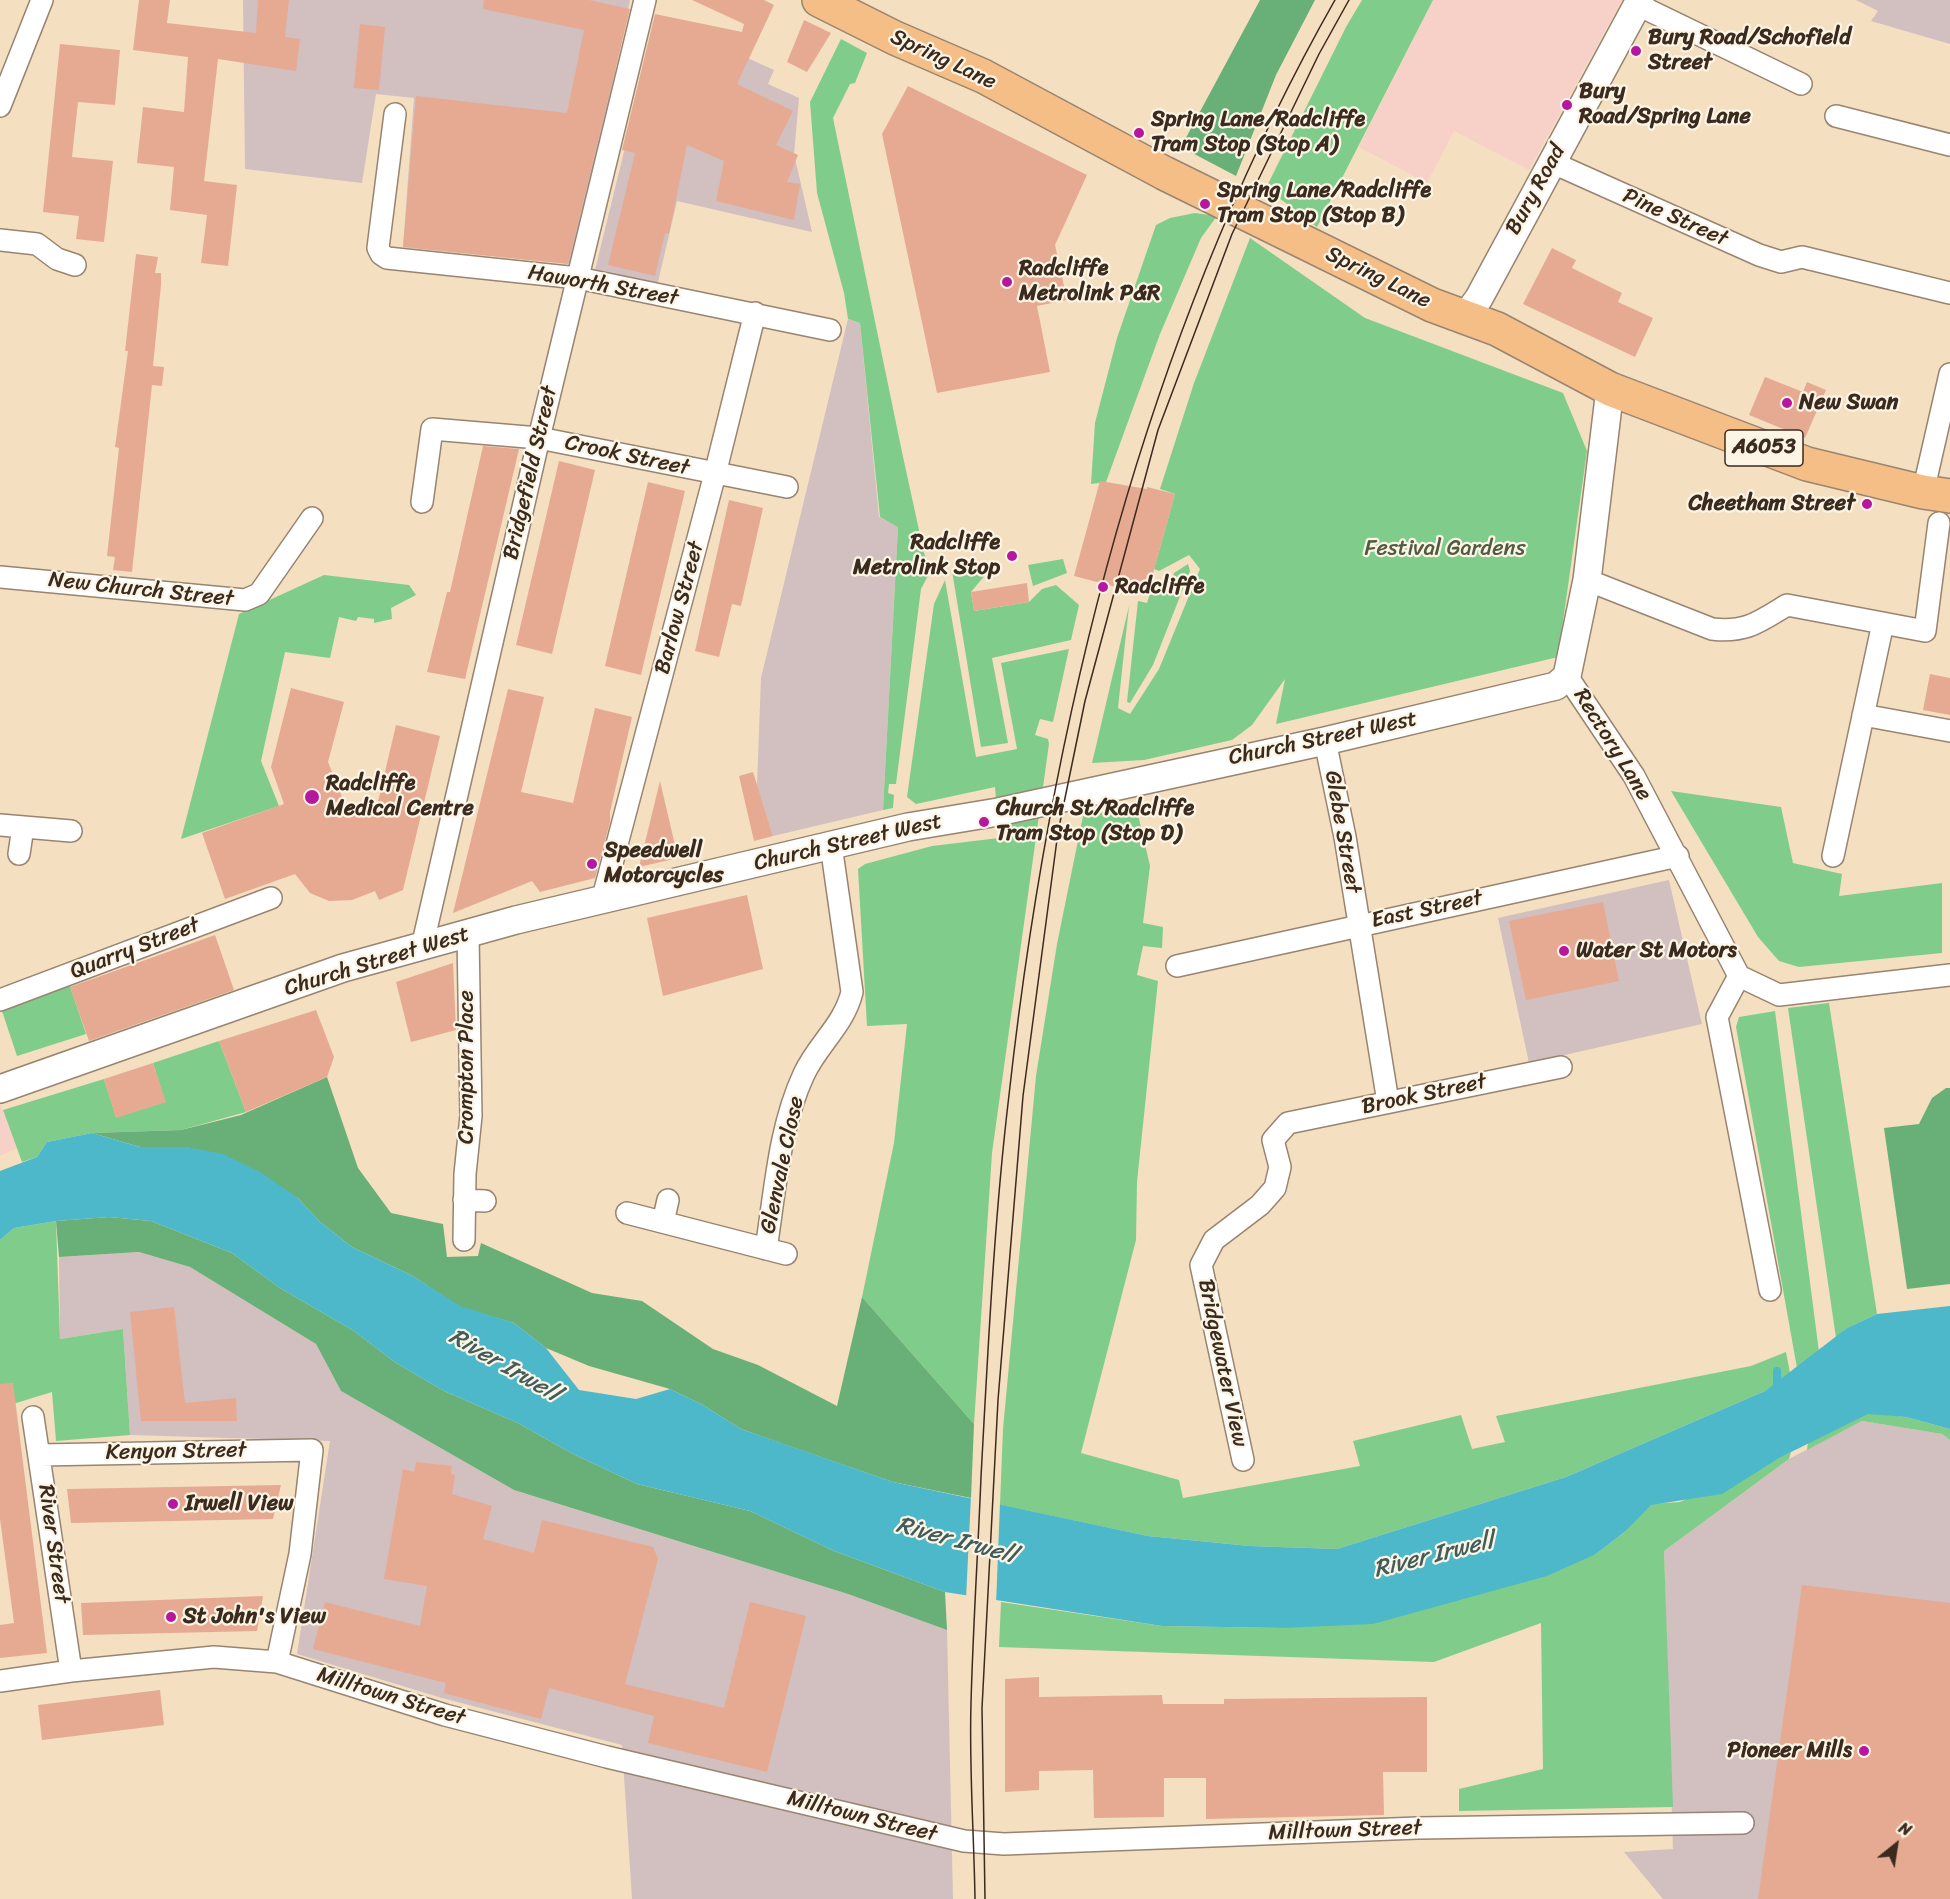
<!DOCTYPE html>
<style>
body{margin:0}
#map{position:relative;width:1950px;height:1899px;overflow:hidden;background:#f4dfc1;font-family:Sriracha,sans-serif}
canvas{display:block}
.north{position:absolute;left:1866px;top:1815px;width:60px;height:60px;-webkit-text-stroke:4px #fcf5e5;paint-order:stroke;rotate:30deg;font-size:16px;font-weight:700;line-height:24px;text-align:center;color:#3b2a1e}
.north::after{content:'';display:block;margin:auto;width:21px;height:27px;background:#3b2a1e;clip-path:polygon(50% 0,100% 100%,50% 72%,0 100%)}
</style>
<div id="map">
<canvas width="1950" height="1899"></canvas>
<div class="north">N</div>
</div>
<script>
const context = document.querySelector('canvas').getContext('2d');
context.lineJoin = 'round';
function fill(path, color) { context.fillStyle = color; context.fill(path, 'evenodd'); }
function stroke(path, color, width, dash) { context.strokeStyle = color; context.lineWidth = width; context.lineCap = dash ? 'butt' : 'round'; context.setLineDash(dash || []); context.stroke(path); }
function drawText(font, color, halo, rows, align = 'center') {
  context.font = font + ' Sriracha,sans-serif'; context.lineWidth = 4.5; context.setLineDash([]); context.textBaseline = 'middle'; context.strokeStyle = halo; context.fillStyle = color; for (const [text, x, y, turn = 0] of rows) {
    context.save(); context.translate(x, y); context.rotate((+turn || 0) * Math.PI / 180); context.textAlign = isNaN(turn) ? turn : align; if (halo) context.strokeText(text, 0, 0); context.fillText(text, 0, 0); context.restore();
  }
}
const built = new Path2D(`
 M1433,0H1622L1529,170L1454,131L1427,183L1359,147Z
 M0,1103L17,1148L0,1156Z`);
const industrial = new Path2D(`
 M243,0H630L605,121L570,264L403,247L414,98L376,94L362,183L245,169Z
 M1856,0H1950V44L1871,21L1878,11Z
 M657,17L774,70L768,84L799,98L794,154L812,232L677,201L657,286L595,270Z
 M848,319L860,323L879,517L898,526L883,810L773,836L757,786L761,678Z
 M1669,880L1702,1024L1529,1063L1498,918Z
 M139,1252L190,1267L316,1344L341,1391L514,1490L848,1594L947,1630L953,1899H632L622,1745L442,1698L297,1654L330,1441L130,1435L123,1329L60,1339L59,1257Z
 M1862,1421L1942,1434L1950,1440V1899H1663L1624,1852L1673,1849L1664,1551L1789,1459Z`);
const green = new Path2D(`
 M1362,0H1433L1317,227L1266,188L1346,27Z
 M841,39L867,53L855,83L850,84L833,118L902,452L924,553L931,570L921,589L896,784H889L888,793L894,795L893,808L883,810L898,527L880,517L860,323L848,319L844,293L817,193L810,102Z
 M1195,213L1217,216L1201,238L1160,334L1106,482L1091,484L1095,423L1117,338L1156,225L1170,218Z
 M1250,238L1365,318L1563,393L1587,451L1558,657L1276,724L1285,679L1252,725L1232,740L1144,760L1092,763L1129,606L1118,708L1130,714L1159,669L1200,569L1189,555L1159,571L1154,569L1175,494L1160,489L1194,383Z
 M1063,559L1067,573L1033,586L1028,565Z
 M1188,564L1190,571L1153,665L1130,703L1127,702L1138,601L1147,603L1153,584L1168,589L1174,573Z
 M985,565L986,574L971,592L974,611L1029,602L1042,589L1056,585L1079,605L1071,640L992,658L1008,743L981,747L952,571Z
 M324,575L409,585L416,595L391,608L392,619L374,623V619L358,617L356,621L339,617L330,658L285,652L261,761L279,806L181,839L239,614Z
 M945,580L976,757L1017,749L1001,663L1069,649L1053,722L1040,719L1035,735L1048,739L1049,744L992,1153L974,1424L862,1297L894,1143L907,1024L867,1026L858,869L865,864L932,846L999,838L995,787L916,804L907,797L934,604Z
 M1671,791L1781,807L1793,863L1842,874L1839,896L1942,883V953L1799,967L1779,961L1758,937Z
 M1136,806L1150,866L1143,923L1163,927L1162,948L1143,946L1137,975L1158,981L1137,1182L1136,1240L1081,1453L1179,1480L1183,1498L1360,1466L1353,1441L1461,1415L1472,1449L1505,1442L1496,1416L1751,1366L1786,1352L1790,1373L1765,1391L1566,1477L1337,1549L1250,1546L1148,1536L1000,1505L1003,1429L1036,1076L1057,944L1083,816Z
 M70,986L86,1034L17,1056L1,1008Z
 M1829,1003L1877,1314L1847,1328L1836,1338L1788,1008Z
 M1775,1011L1819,1352L1797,1368L1736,1027L1739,1017Z
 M219,1041L246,1112L181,1130L92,1133L47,1142L37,1157L22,1162L3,1110L104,1079L116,1117L165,1102L153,1063Z
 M56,1221L60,1339L123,1329L130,1435L56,1441L52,1392L0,1408V1240L14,1228Z
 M1868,1413L1906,1417L1950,1429V1440L1942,1434L1862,1421L1807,1450L1808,1442Z
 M1791,1452L1789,1459L1664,1551L1673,1807L1459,1811V1789L1543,1769L1541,1623L1434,1662L999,1647L1001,1602L1162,1626L1282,1628L1596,1554L1627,1530L1651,1504L1680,1502Z`);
const forest = new Path2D(`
 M1260,0H1315L1276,75L1236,176L1181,147Z
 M327,1077L358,1168L391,1213L443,1224L447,1257L478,1256L481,1243L592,1293L642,1301L713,1349L758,1365L837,1406L862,1297L974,1424L971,1498L893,1482L789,1446L741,1429L703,1405L670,1389L589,1366L546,1348L514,1323L460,1307L413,1276L352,1247L319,1221L298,1198L186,1147H140L92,1133L181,1130L241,1115Z
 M1946,1088H1950V1284L1907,1289L1884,1128L1919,1124L1932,1098Z
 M109,1217L151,1221L232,1253L280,1288L354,1331L396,1363L444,1391L518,1423L571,1453L637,1484L750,1511L834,1551L945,1592L947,1630L848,1594L514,1490L341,1391L316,1344L190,1267L139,1252L59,1257L56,1221Z`);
const water = new Path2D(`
 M92,1133L140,1147H186L223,1154L260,1172L298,1198L319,1221L352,1247L413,1276L460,1306L514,1323L546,1348L579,1390L636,1399L670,1389L703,1405L741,1429L893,1482L1148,1536L1250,1546L1337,1549L1566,1477L1765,1391L1847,1328L1877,1314L1950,1306V1429L1906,1417L1868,1414L1779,1458L1722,1494L1651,1505L1627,1530L1596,1554L1547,1576L1373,1624L1282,1628L1162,1626L945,1592L834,1551L750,1511L637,1484L571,1453L518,1423L444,1391L396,1363L354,1331L280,1288L232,1253L151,1221L109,1217L56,1221L14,1228L0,1240V1171L37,1157L47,1142Z`);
const pier = new Path2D(`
 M971,1496L1000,1503L996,1605L966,1599Z`);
const stream = new Path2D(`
 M1777,1371V1393`);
const building = new Path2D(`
 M139,0H170L167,23L256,33L258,0H289L285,37L300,39L296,71L218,59L204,181L237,185L228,266L201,263L207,215L170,210L174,167L137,163L143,107L184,112L188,57L133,50Z
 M484,0H589L630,9L568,264L403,247L416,96L567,113L584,30L483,9Z
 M692,0H764L774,5L737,84L793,111L776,145L798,155L787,182L800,184L794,220L716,201L724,161L687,145L669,234L665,233L655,276L608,265L635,153L622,150L655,14L742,32L744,24Z
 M804,20L831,33L807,72L787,62Z
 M360,24L385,27L379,90L354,88Z
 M60,44L120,50L115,105L78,102L72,157L113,161L104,242L76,239L79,216L43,212Z
 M908,86L1087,175L1055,245L1067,300L1037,306L1050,372L937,393L882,134Z
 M1552,248L1576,260L1572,268L1622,293L1618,302L1653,318L1635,357L1523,304Z
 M136,254L158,257L155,273H161V285L153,366L164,367L162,386L152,385L132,572L113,570L115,557L107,556L119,448L115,447L128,351H125Z
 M1765,377L1803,392L1807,382L1826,390L1805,438L1749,415Z
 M483,446L519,449L465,679L427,672L447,592H450Z
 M559,461L595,470L552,654L516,645Z
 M1100,481L1147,489V487L1175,494L1147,595L1074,576Z
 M648,482L685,491L641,675L605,666Z
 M729,500L763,508L741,606L732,604L719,657L695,651Z
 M1027,583L1029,602L974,611L971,592Z
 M1930,674L1950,678V715L1923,710Z
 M291,688L344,702L328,762L344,802L376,810L396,725L440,736L403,890L379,900L375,891L352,900L329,901L310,893L295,874L225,899L202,833L284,804L271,767Z
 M508,689L544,697L521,792L573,803L595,708L632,717L610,812V822L595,878L540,892L532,881L453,913Z
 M753,772L773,836L754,841L739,776Z
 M660,781L678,858L639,867Z
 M747,895L763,969L663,996L647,918Z
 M1603,902L1619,981L1526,1000L1509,921Z
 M215,935L234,990L89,1041L70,987Z
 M453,963L456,1030L411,1042L396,982Z
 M316,1010L334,1057L327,1077L246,1112L219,1041Z
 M153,1063L166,1102L116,1118L104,1079Z
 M174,1307L185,1403L236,1398L237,1421H141L130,1312Z
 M13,1383L47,1653L0,1658V1625L14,1623L0,1519V1384Z
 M416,1462L452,1466L451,1474L455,1475L452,1494L492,1506L483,1539L534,1553L542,1520L653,1547L658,1559L625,1684L724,1708L750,1602L806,1616L767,1772L648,1743L654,1716L549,1688L541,1719L444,1693L446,1683L313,1649L325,1602L420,1626L427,1586L384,1579L403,1469L414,1472Z
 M281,1485L273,1519L71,1523L67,1489Z
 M1802,1585L1950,1603V1899H1758Z
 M263,1596L257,1631L83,1635L81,1603Z
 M1039,1677V1697L1162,1695L1163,1704H1224V1699L1427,1697V1772H1383L1384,1815L1206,1819V1778H1164V1817L1094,1818L1093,1770L1039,1771V1790L1005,1792V1679Z
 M160,1690L164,1725L42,1740L38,1705Z`);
const minor = new Path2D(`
 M1638,5L1801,84
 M0,106L42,0
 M395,114L378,248L381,254L387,258L578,278L830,330
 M1836,116L1950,145
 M1551,162L1759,255L1781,262L1802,257L1950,293
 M0,240L37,244L57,259L75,265
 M1923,492L1950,374
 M422,502L432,429L539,438L787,487
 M0,577L245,600L259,594L312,518
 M1587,580L1712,629C1746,633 1759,622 1787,605L1925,631L1939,523
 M1567,676L1634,776L1739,976L1717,1017L1770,1290
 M1863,715L1950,731
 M1325,741L1345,837L1388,1102
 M0,825L71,831
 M19,854L23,827
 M1833,856L1883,623
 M602,901L715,474L755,313
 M422,947L539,438L645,0
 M1177,966L1678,856
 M1739,976L1779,995L1950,975
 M0,1000L271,898
 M464,1200L485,1201
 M627,1213L786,1254
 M663,1222L668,1200
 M464,1240L465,1174L471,1116L468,934
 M766,1249C775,1192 779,1127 804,1074C818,1044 844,1025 852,992L831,845
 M33,1417L71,1671
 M40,1455L312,1450L300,1554L277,1662
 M1243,1460L1201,1265L1214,1240L1260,1205L1275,1188L1280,1167L1273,1140L1288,1123L1561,1067
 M0,1681L71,1671L214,1657L277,1662L445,1715L607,1757L964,1841L1004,1844L1418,1828L1743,1823`);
const tertiary = new Path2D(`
 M1466,316L1479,298L1640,0
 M0,1089L343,968L516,920L908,827L998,812L1325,741L1556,686L1567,676L1587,580L1610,389`);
const primary = new Path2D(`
 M819,0L895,38L983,76L1164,173L1432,305L1497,329L1610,389L1807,464L1923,492L1950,496`);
const tram = new Path2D(`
 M975,1899C974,1834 969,1768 971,1703C973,1627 978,1552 981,1477C988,1349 994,1221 1009,1095C1051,717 1146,333 1335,0
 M985,1899L982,1708L998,1400L1023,1096L1058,832L1085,701L1158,430L1232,234L1319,54L1349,0`);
const markers = [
 [1636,51,6,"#b5179e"],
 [1567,105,6,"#b5179e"],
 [1139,133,6,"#b5179e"],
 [1205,204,6,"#b5179e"],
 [1007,282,6,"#b5179e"],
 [1787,403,6,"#b5179e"],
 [1867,504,6,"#b5179e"],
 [1012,556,6,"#b5179e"],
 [1103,587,6,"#b5179e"],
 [312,797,8,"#b5179e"],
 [984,822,6,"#b5179e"],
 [592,864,6,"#b5179e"],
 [1564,951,6,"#b5179e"],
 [173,1504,6,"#b5179e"],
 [171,1617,6,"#b5179e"],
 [1864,1751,6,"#b5179e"]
];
const shields = [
 [1764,448,78]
];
const shieldNames = [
 ["A6053",1764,448]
];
const poiNames = [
 ["Bury Road/Schofield",1648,38],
 ["Street",1648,63],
 ["Bury",1579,92],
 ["Road/Spring Lane",1579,117],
 ["Spring Lane/Radcliffe",1151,120],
 ["Tram Stop (Stop A)",1151,145],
 ["Spring Lane/Radcliffe",1217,191],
 ["Tram Stop (Stop B)",1217,216],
 ["Radcliffe",1019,269],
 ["Metrolink P&R",1019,294],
 ["New Swan",1799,403],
 ["Cheetham Street",1855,504,"right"],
 ["Radcliffe",1000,543,"right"],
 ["Metrolink Stop",1000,568,"right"],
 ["Radcliffe",1115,587],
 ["Radcliffe",326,784],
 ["Medical Centre",326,809],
 ["Church St/Radcliffe",996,809],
 ["Tram Stop (Stop D)",996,834],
 ["Speedwell",604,851],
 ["Motorcycles",604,876],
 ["Water St Motors",1576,951],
 ["Irwell View",185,1504],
 ["St John's View",183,1617],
 ["Pioneer Mills",1852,1751,"right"]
];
const streetNames = [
 ["Spring Lane",943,60,25],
 ["Bury Road",1536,190,-61],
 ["Pine Street",1675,218,24],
 ["Spring Lane",1378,278,26],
 ["Haworth Street",603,286,10],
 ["Crook Street",627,456,12],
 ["Bridgefield Street",531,473,-77],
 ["New Church Street",141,590,6],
 ["Barlow Street",680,608,-75],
 ["Church Street West",1323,739,-12],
 ["Rectory Lane",1612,745,58],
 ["Glebe Street",1342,832,80],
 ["Church Street West",848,843,-13],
 ["East Street",1427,910,-12],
 ["Quarry Street",135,949,-21],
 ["Church Street West",377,962,-17],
 ["Crompton Place",467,1067,-90],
 ["Brook Street",1424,1095,-12],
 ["Glenvale Close",783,1165,-78],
 ["Bridgewater View",1222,1363,78],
 ["Kenyon Street",176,1452,-1],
 ["River Street",53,1544,82],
 ["Milltown Street",391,1697,17],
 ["Milltown Street",862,1817,14],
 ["Milltown Street",1345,1831,-2]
];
const parkNames = [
 ["Festival Gardens",1445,549]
];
const waterNames = [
 ["River Irwell",504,1366,30],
 ["River Irwell",956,1541,15],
 ["River Irwell",1434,1556,-14]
];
fill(built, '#f7d1c7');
fill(industrial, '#d2bfc0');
fill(green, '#80cd8b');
fill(forest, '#68b077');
fill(water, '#4db8ca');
fill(pier, '#f4dfc1');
stroke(stream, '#4db8ca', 8);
fill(building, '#e6aa92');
stroke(minor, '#988470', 24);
stroke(tertiary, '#988470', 30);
stroke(primary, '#988470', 36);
stroke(minor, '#fff', 21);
stroke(tertiary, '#fff', 27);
stroke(primary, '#f6be87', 33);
stroke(tram, '#3b2a1e', 1.5);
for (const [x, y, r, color] of markers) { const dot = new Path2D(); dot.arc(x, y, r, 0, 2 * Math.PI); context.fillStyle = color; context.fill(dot); stroke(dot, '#fcf5e5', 2); }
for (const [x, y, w] of shields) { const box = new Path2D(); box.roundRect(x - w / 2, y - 18, w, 36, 4.5); context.fillStyle = '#fcf5e5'; context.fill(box); stroke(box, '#3b2a1e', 1.5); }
drawText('bold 21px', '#3b2a1e', null, shieldNames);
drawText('bold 22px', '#3b2a1e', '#fcf5e5', poiNames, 'left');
drawText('22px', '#3b2a1e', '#fcf5e5', streetNames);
drawText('22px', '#505b3f', '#fcf5e5', parkNames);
drawText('italic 24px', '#415c5a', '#fcf5e5', waterNames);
</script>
